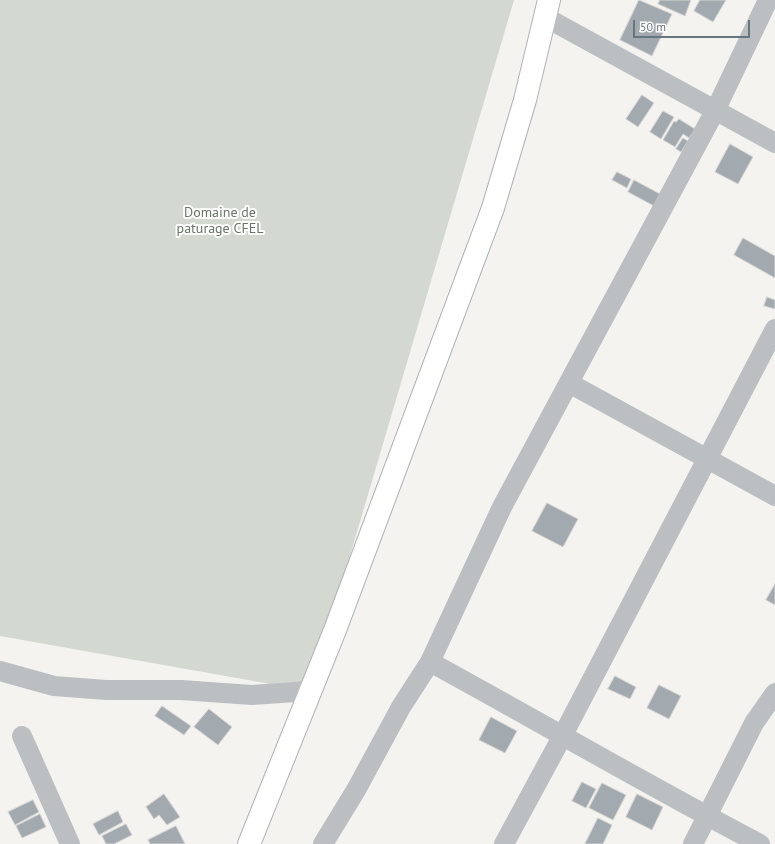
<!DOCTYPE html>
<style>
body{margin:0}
#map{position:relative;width:775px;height:844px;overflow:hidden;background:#f4f3f0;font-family:"PT Sans",sans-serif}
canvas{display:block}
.scale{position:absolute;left:633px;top:20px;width:117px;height:18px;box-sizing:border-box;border:2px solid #66757e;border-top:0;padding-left:5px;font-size:12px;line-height:14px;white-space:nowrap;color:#66757e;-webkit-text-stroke:3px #fff;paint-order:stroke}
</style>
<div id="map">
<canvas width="775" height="844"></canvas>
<div class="scale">50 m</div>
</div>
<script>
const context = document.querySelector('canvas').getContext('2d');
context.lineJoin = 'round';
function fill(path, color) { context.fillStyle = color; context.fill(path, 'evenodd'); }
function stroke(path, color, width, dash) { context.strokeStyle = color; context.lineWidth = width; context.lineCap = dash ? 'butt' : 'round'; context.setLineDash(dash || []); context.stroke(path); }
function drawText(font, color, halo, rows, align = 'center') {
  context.font = font + ' "PT Sans",sans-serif'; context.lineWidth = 4; context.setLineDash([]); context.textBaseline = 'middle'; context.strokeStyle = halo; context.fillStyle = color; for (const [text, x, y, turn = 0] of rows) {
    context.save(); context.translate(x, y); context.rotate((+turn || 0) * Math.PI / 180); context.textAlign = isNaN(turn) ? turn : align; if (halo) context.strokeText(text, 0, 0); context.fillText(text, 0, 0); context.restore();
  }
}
const green = new Path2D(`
 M0,0H514L310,691L0,636Z`);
const building = new Path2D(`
 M639,0L672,14L652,56L620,40Z
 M660,0H691L685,16L658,4Z
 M700,0H726L713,22L694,11Z
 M642,95L654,103L638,127L626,119Z
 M663,111L674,117L661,139L650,132Z
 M679,119L695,129L689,138L683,134L675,147L663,140L674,121L676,122Z
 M683,138L688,141L681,152L676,149Z
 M730,144L753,157L738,184L715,172Z
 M617,172L631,179L627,188L612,180Z
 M634,180L660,194L654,206L628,192Z
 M743,238L775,256V278L734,255Z
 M767,297L775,300V309L764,306Z
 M547,503L578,519L563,547L532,531Z
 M775,584V605L766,600Z
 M615,676L636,687L630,699L608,689Z
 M659,685L681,696L669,719L647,708Z
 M162,706L191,726L184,735L155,716Z
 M209,709L232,727L218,745L194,727Z
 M491,717L517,731L505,753L479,740Z
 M582,782L596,789L586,808L572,801Z
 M602,783L626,795L613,820L589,808Z
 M164,794L180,817L167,825L159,815L154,819L146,807Z
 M637,794L663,807L652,830L626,817Z
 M33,800L39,812L15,825L8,812Z
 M118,811L123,822L99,835L93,824Z
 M40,814L46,827L22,838L16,826Z
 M598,818L612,825L603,844H585Z
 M126,824L132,835L114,844H106L102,836Z
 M176,826L185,844H150L148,840Z`);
const minor = new Path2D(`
 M545,17L775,143
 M569,383L775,496
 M430,662C540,722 649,786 760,844
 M0,671L54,686L106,690H181L252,695L310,691
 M22,736L70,844
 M323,844L356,790L401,707L430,662L502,507L716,109L768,0
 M504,844L563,735L775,329
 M693,844L754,723L775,693`);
const major = new Path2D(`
 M249,844L335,630L493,208L525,100L549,0`);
const parkNames = [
 ["Domaine de",220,213],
 ["paturage CFEL",220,229]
];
fill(green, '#d3d8d0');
fill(building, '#a3aaaf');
stroke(building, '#d5d5d3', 1);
stroke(major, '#afb3b6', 24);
stroke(minor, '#bbbfc2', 20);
stroke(major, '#fff', 22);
drawText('14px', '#697664', '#fff', parkNames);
</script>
